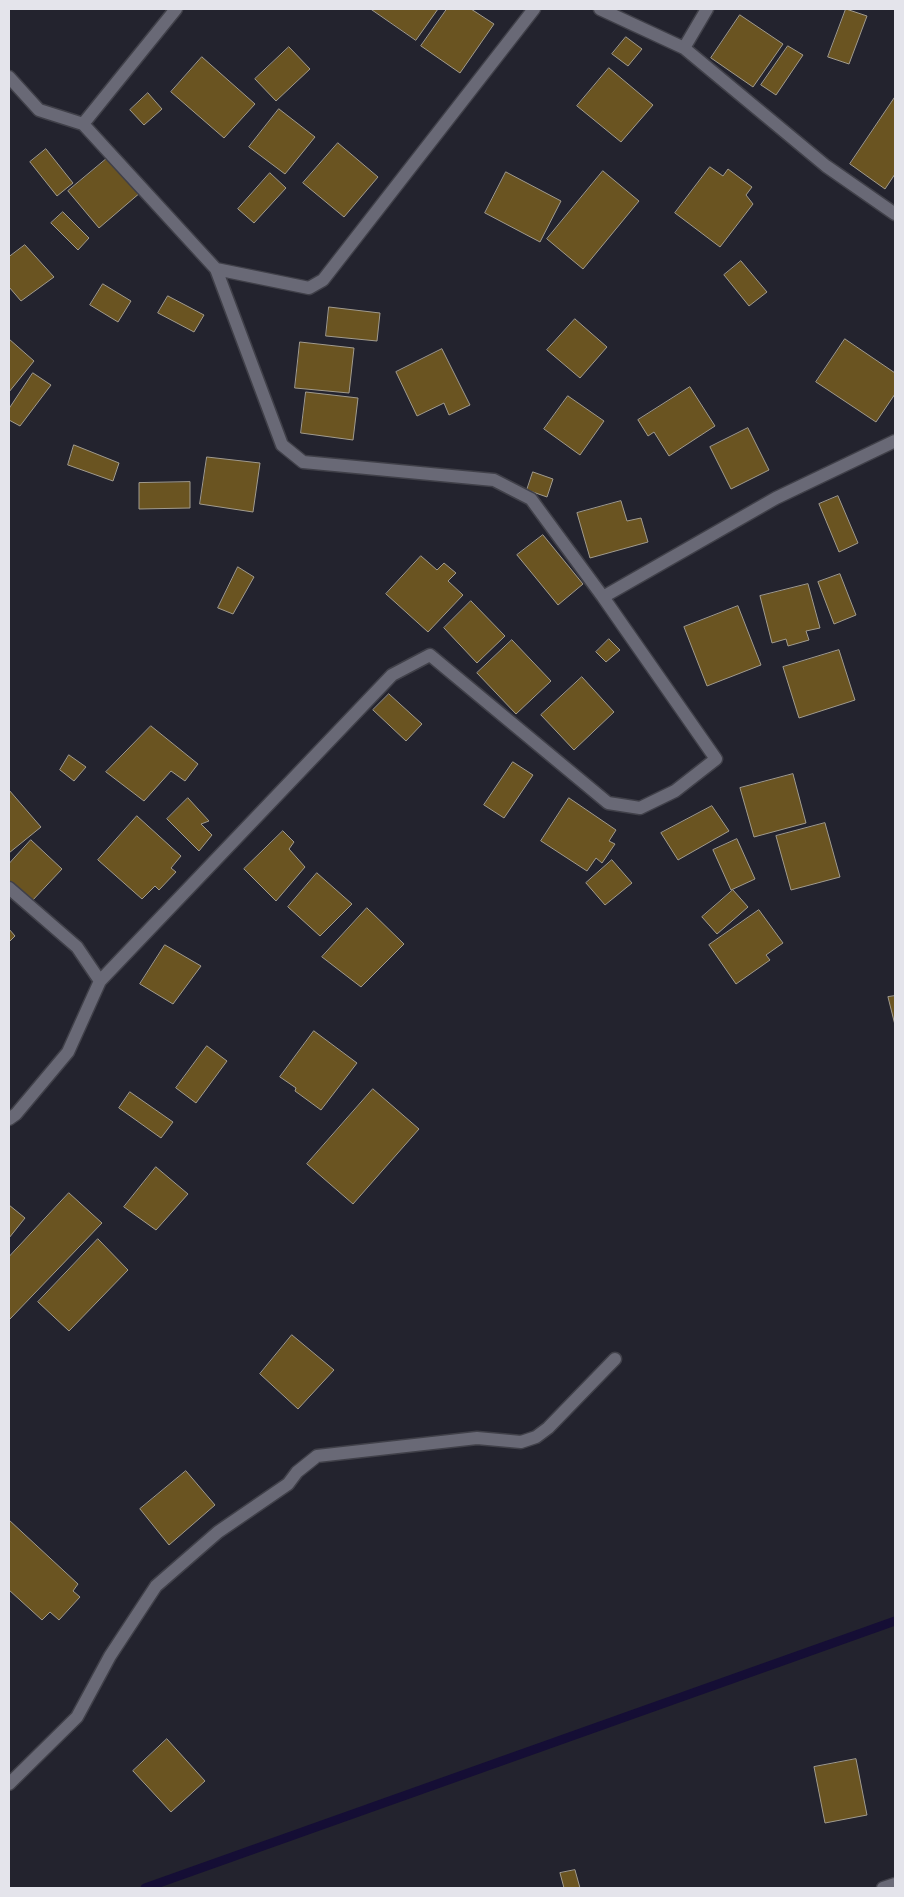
<!DOCTYPE html>
<style>
body{margin:0}
#map{position:relative;width:904px;height:1897px;overflow:hidden;background:#23232e;font-family:"Noto Serif",serif}
canvas{display:block}
.frame{position:absolute;inset:0;border:10px solid #e4e4eb;pointer-events:none}
</style>
<div id="map">
<canvas width="904" height="1897"></canvas>
<div class="frame"></div>
</div>
<script>
const context = document.querySelector('canvas').getContext('2d');
context.lineJoin = 'round';
function stroke(path, color, width, dash) { context.strokeStyle = color; context.lineWidth = width; context.lineCap = dash ? 'butt' : 'round'; context.setLineDash(dash || []); context.stroke(path); }
function fill(path, color) { context.fillStyle = color; context.fill(path, 'evenodd'); }
const stream = new Path2D(`
 M145,1888L895,1621`);
const building = new Path2D(`
 M371,9H438L416,40Z
 M447,9H471L494,24L460,73L421,46Z
 M846,9L867,16L849,64L828,57Z
 M740,15L783,44L753,87L711,58Z
 M626,37L642,49L628,66L612,54Z
 M788,46L803,55L776,95L761,85Z
 M289,47L310,69L276,101L255,79Z
 M202,57L255,104L224,138L171,92Z
 M609,68L653,105L621,142L577,106Z
 M148,93L162,109L144,125L130,110Z
 M895,97V174L885,189L850,164Z
 M279,109L315,137L285,174L249,147Z
 M338,143L378,177L344,217L303,183Z
 M46,149L73,183L57,196L30,162Z
 M110,156L141,192L99,228L68,191Z
 M710,167L723,176L728,169L752,187L746,195L753,204L720,247L675,213Z
 M603,171L639,201L583,269L547,239Z
 M506,172L561,201L540,242L485,213Z
 M270,173L286,188L254,223L238,209Z
 M63,212L89,238L78,250L51,223Z
 M25,245L54,277L21,301L9,287V257Z
 M741,261L767,292L749,306L724,275Z
 M103,284L131,301L118,322L90,305Z
 M168,296L204,315L194,332L158,313Z
 M329,307L380,313L377,341L326,336Z
 M575,319L607,347L580,378L547,350Z
 M9,339L34,361L9,392Z
 M845,339L895,373V394L876,422L816,382Z
 M300,342L354,348L349,393L295,388Z
 M442,349L470,405L449,415L444,403L417,416L396,372Z
 M33,373L51,385L20,426L9,420V409Z
 M690,387L715,426L669,456L654,432L648,436L638,420Z
 M306,392L358,398L353,440L301,433Z
 M568,396L604,421L580,455L544,429Z
 M748,428L769,470L731,489L710,447Z
 M74,445L119,463L113,481L68,465Z
 M207,457L260,463L253,512L200,504Z
 M533,472L553,479L547,497L527,490Z
 M190,482V508L139,509V483Z
 M838,496L858,543L839,552L819,504Z
 M621,501L627,521L641,518L648,542L590,558L577,513Z
 M543,535L583,584L558,605L517,555Z
 M421,556L437,570L444,563L456,573L448,581L463,595L428,632L386,594Z
 M238,567L254,577L233,614L218,608Z
 M840,574L856,615L834,624L818,582Z
 M808,584L820,628L806,631L809,640L788,646L786,639L772,643L760,596Z
 M471,601L505,636L477,663L444,628Z
 M738,606L761,665L707,686L684,627Z
 M609,639L620,650L606,662L596,652Z
 M512,640L551,681L516,714L477,673Z
 M839,650L855,700L799,718L783,667Z
 M582,677L614,712L574,750L541,715Z
 M389,694L422,724L406,741L373,710Z
 M151,726L198,764L185,781L171,771L144,801L106,772Z
 M69,755L86,767L74,781L60,770Z
 M513,762L533,775L504,818L484,805Z
 M793,774L806,823L754,837L740,788Z
 M9,790L41,827L9,853Z
 M188,798L209,821L201,824L212,835L199,851L167,819Z
 M569,798L616,830L609,841L615,844L602,863L596,858L587,871L541,841Z
 M712,806L729,831L678,860L661,833Z
 M137,816L181,856L171,868L176,872L159,890L155,886L142,899L98,860Z
 M825,823L840,877L791,890L776,836Z
 M283,831L294,842L289,849L305,867L276,901L244,869Z
 M737,839L755,879L731,890L713,850Z
 M31,840L62,869L31,902L9,880V864Z
 M612,860L632,883L605,905L586,883Z
 M317,873L352,904L320,936L288,907Z
 M733,890L748,907L717,934L702,917Z
 M367,908L404,944L361,987L322,957Z
 M759,910L783,943L766,955L770,960L736,984L709,945Z
 M9,929L15,936L9,942Z
 M165,945L201,966L173,1004L140,984Z
 M895,996V1025L888,997Z
 M314,1031L357,1063L321,1110L295,1091L296,1088L280,1077Z
 M207,1046L227,1061L196,1103L176,1088Z
 M373,1089L419,1129L353,1204L307,1164Z
 M130,1092L173,1122L161,1138L119,1108Z
 M156,1167L188,1194L156,1230L124,1207Z
 M69,1193L102,1223L10,1319L9,1318V1257Z
 M9,1205L25,1218L9,1238Z
 M98,1239L128,1270L69,1331L38,1302Z
 M292,1335L334,1370L298,1409L260,1374Z
 M186,1471L215,1505L169,1545L140,1509Z
 M9,1520L78,1584L73,1591L80,1597L59,1620L50,1612L42,1620L9,1590Z
 M167,1739L205,1781L171,1812L133,1771Z
 M856,1759L867,1815L825,1823L814,1767Z
 M575,1870L580,1888H564L560,1873Z`);
const minor = new Path2D(`
 M600,9L684,48L826,166L895,214
 M684,48L707,9
 M9,77L39,110L83,124L176,9
 M216,269L309,288L323,280L534,9
 M603,597L776,498L895,441
 M9,888L77,947L100,981L392,675L430,655L608,803L640,808L675,791L716,759L603,597L531,499L494,480L303,462L282,445L216,269L83,124
 M9,1119L16,1114L68,1052L100,981
 M9,1784L77,1717L110,1656L156,1586L218,1532L288,1484L297,1472L317,1456L477,1438L521,1442L536,1437L548,1428L615,1359
 M883,1888L895,1884`);
stroke(stream, '#150e35', 9);
fill(building, '#6a5421');
stroke(building, '#a19b8e', 1);
stroke(minor, '#404049', 15);
stroke(minor, '#696976', 12);
</script>
